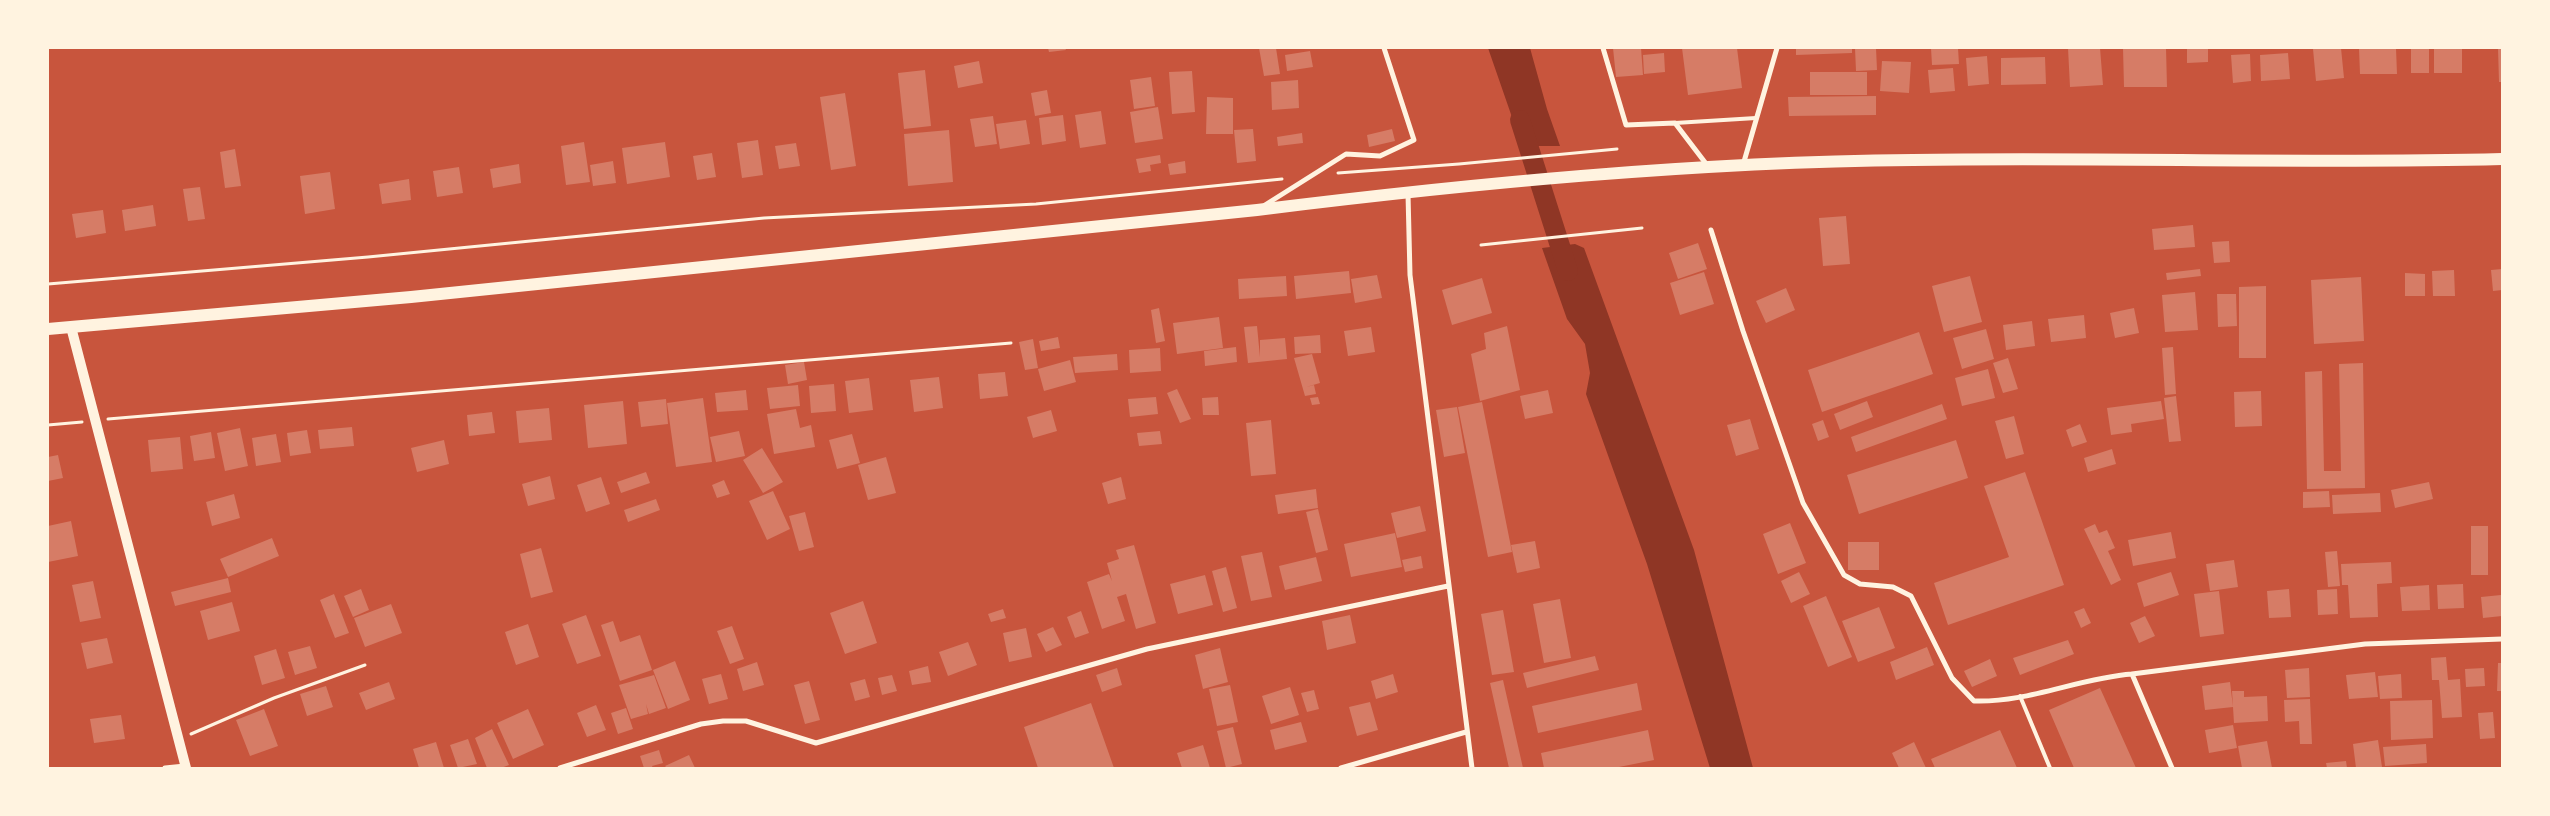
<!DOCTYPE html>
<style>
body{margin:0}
#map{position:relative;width:2550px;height:816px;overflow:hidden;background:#c8553d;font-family:Barlow,sans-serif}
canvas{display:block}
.frame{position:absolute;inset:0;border:49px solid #fff3e0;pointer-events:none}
</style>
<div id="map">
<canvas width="2550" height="816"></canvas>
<div class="frame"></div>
</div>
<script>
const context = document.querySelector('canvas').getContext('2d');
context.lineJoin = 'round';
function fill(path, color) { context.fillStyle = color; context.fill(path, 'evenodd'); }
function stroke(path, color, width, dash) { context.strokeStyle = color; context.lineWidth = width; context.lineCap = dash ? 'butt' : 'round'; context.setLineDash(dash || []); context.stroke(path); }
const water = new Path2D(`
 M1488,48H1530L1547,109L1560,146H1522Z
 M1575,244L1584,248L1694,550L1753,768H1710L1647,564L1586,394L1590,373L1585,344L1567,319L1542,248Z`);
const canal = new Path2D(`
 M1520,120L1568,271`);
const building = new Path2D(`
 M1048,48H1065L1066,50L1049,52Z
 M1259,48H1276L1280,74L1264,76Z
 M1613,48H1641L1643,75L1616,77Z
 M1682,48H1737L1742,88L1688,95Z
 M1796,48H1852V53L1796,55Z
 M1855,48H1876L1877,70L1856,71Z
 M1931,48H1958L1959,64L1932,65Z
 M2068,48H2100L2103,85L2070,87Z
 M2123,48H2166L2167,87H2124Z
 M2187,48H2208V62L2187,63Z
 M2341,48L2344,78L2316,81L2313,49Z
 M2359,48H2396L2397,74H2360Z
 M2411,48H2429V73H2411Z
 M2434,48H2462V73H2434Z
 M2498,48H2502V82H2499Z
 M1310,51L1313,67L1287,71L1285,55Z
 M1664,53L1665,72L1644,74L1643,55Z
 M2288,53L2290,79L2261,81L2260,55Z
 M2250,54L2251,81L2233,83L2231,55Z
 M1987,56L1989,84L1968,86L1966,58Z
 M2045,57L2046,84L2001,85V58Z
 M979,61L983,83L958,88L954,66Z
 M1882,61L1911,62L1909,93L1880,91Z
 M1953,68L1955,91L1930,93L1928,70Z
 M925,70L931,126L904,129L898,73Z
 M1192,71L1195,112L1172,114L1169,72Z
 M1810,72H1867V95H1810Z
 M1151,77L1155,106L1134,109L1130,80Z
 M1298,80L1299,108L1272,110L1271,82Z
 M1047,90L1051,113L1035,116L1031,93Z
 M845,93L856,166L831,170L820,97Z
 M1876,96V115L1789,116L1788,97Z
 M1207,97L1233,98V134H1206Z
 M1158,107L1163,139L1135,143L1130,112Z
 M1101,111L1106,144L1080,148L1075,115Z
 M1063,115L1066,141L1042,145L1039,118Z
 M993,116L997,144L975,147L970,119Z
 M1026,120L1030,144L1000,149L996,124Z
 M1253,129L1256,161L1237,163L1234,130Z
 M1392,129L1395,141L1369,147L1367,135Z
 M949,130L953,182L908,186L904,134Z
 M1302,133L1303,143L1278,146L1277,137Z
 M758,140L763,175L742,178L737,143Z
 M584,142L590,182L566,185L561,146Z
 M665,142L670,177L627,184L622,148Z
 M796,143L800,166L779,169L775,146Z
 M235,149L241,186L225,188L220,152Z
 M712,153L716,177L697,180L693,156Z
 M1160,155L1161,163L1150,165L1151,171L1139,173L1136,159Z
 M613,161L616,183L593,186L590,165Z
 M1185,161L1186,173L1170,175L1168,164Z
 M519,164L521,183L493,188L490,169Z
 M459,167L463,193L437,197L433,171Z
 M330,172L335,209L305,214L300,176Z
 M409,179L411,200L382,204L379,184Z
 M200,187L205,219L188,221L183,189Z
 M153,205L156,226L125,231L122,210Z
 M103,210L106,233L76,238L72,214Z
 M1846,216L1850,264L1823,266L1819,218Z
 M2193,225L2195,247L2154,250L2152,229Z
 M2229,241L2230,262L2214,263L2212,242Z
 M1698,243L1707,269L1678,279L1669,253Z
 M2200,269L2201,276L2167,280L2166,273Z
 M2502,269V290L2493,291L2491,270Z
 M2454,270L2455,296H2433L2432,271Z
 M1349,271L1351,293L1296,299L1294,276Z
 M1704,272L1714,304L1680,315L1670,283Z
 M2405,273L2425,274V296H2405Z
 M1377,275L1382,298L1355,303L1351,279Z
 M1286,276L1287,296L1239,299L1238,279Z
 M1970,276L1982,322L1944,332L1932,286Z
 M2361,277L2364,341L2314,344L2311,280Z
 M1482,278L1492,313L1452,325L1442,290Z
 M2266,286V358H2239V287Z
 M1786,288L1795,310L1766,323L1756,301Z
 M2195,292L2198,330L2165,332L2162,295Z
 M2217,294H2236L2237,326L2218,327Z
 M1159,308L1165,341L1156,343L1151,310Z
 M2134,308L2139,333L2115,338L2110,313Z
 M2084,315L2086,338L2051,342L2048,319Z
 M1219,317L1223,348L1177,354L1173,323Z
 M2032,321L2035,346L2006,350L2003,325Z
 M1257,326L1260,357V340L1285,338L1287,359L1248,363L1244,327Z
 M1507,326L1520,390L1480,401L1471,354L1486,349L1484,333Z
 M1371,327L1375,352L1348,356L1344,331Z
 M1986,329L1994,359L1962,369L1953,338Z
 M1919,332L1933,374L1822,412L1808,370Z
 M1320,335L1321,353L1295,354L1294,337Z
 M1058,337L1060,348L1041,351L1039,341Z
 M1033,339L1038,368L1025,370L1019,342Z
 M1236,347L1237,362L1205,366L1204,351Z
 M2173,347L2176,394L2165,395L2162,348Z
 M1160,348L1161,371L1130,373L1129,350Z
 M1117,354L1118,370L1075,373L1073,357Z
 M1312,354L1320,383L1306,387L1314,385L1316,394L1305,396L1294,358Z
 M2008,358L2018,389L2003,393L1993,363Z
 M1070,360L1076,382L1044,391L1038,369Z
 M804,362L807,380L788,384L785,365Z
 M2363,363L2365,488L2307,489L2305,372L2322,371L2324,471H2341L2339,364Z
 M1988,369L1995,398L1962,406L1955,378Z
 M1005,372L1008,396L980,399L978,374Z
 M939,377L943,408L914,412L910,380Z
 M869,378L873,410L849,413L845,381Z
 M834,384L836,411L811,413L809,386Z
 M798,385L800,406L770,409L767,388Z
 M1177,389L1191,419L1180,423L1167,393Z
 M746,390L748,410L717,412L715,393Z
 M1548,390L1553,413L1525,419L1520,396Z
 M2261,391L2262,426L2235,427L2234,392Z
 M2176,396L2181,441L2169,442L2164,398Z
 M1156,397L1158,414L1130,417L1128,399Z
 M1218,397L1219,415H1203L1202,398Z
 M1318,397L1320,404L1312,405L1310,398Z
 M703,398L712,462L676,467L667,403Z
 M666,399L668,424L641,427L638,402Z
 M623,401L627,444L588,448L584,405Z
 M1867,401L1873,417L1840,430L1834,414Z
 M2161,401L2164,419L2131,424L2132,432L2111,435L2107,408Z
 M1482,402L1512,552L1488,557L1458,407Z
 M1942,404L1947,419L1856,452L1851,437Z
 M1457,407L1465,453L1444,457L1436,410Z
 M549,408L552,440L519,443L516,411Z
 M796,409L800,428L811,425L815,447L774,454L767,414Z
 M1051,410L1057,431L1033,438L1027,417Z
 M492,412L495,433L469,436L467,415Z
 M2014,416L2024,454L2006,459L1995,421Z
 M1750,419L1759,449L1736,456L1727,425Z
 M1271,420L1276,474L1251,476L1246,423Z
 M1823,420L1829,437L1818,441L1812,424Z
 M2080,424L2087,442L2072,447L2066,430Z
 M352,427L354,446L320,449L318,430Z
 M240,428L248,466L225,471L217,433Z
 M307,430L311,453L290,456L287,433Z
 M739,431L745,456L716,462L710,437Z
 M1160,431L1162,444L1139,446L1137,433Z
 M211,432L215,458L194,461L190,436Z
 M276,434L281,462L256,466L252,438Z
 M852,434L860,463L837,469L829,440Z
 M180,437L183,469L151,472L148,440Z
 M444,440L449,464L417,472L411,448Z
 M1956,440L1968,478L1859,514L1847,475Z
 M762,448L783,482L763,493L743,460Z
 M2112,449L2116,464L2088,472L2084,458Z
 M58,455L63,478L48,481V457Z
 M886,457L896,493L868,500L858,465Z
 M646,472L650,483L621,493L617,482Z
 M2025,472L2064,585L1948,625L1934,583L2009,557L1984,486Z
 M550,476L555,499L528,506L522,484Z
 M601,477L610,504L586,512L577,485Z
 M1121,477L1126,499L1108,504L1102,483Z
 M724,480L730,494L717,498L712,485Z
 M2429,482L2433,499L2395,508L2391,490Z
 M1316,489L1318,508L1278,514L1275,495Z
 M773,491L790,529L767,540L749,501Z
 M2329,491L2330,507L2303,508V492Z
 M2380,493L2381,512L2333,514L2332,495Z
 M234,494L240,518L212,526L206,502Z
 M656,499L660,510L628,522L624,510Z
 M1420,506L1426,531L1397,538L1391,513Z
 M1318,509L1328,550L1316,553L1306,512Z
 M805,512L814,547L799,551L789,516Z
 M71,521L78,556L48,562V526Z
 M1790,523L1806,563L1778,574L1763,534Z
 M2095,524L2099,533L2107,530L2115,548L2108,551L2121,580L2111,585L2084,529Z
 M2471,526H2488V575H2471Z
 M2171,532L2176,558L2133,566L2128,540Z
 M1395,533L1402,567L1351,577L1344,544Z
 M272,538L279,556L228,577L220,559Z
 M1535,541L1540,568L1517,573L1511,545Z
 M1848,542H1879V570H1848Z
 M1134,545L1156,623L1136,629L1126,594L1117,597L1125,621L1102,629L1087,582L1109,574L1112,581L1107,563L1119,559L1116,550Z
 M541,548L553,592L531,598L520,554Z
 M2337,551L2340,586L2328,587L2325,552Z
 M1262,552L1272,597L1251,601L1241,556Z
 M1421,556L1423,568L1405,572L1402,560Z
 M1316,557L1322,581L1285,590L1279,566Z
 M2234,560L2238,587L2210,591L2206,564Z
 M2391,562L2392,583L2377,584L2378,617L2350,618L2348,585H2342L2341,564Z
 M1226,567L1237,608L1223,612L1212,571Z
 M1799,572L1810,594L1791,603L1781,581Z
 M2171,572L2179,595L2144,607L2137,583Z
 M1205,575L1213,605L1178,614L1170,584Z
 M228,578L231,592L175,606L171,592Z
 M93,581L101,618L80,622L72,585Z
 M2463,584L2464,608L2438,609L2437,585Z
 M2429,585L2430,610L2402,611L2400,587Z
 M361,589L369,610L353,617L344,596Z
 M2289,589L2291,617L2269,618L2267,591Z
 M2337,589L2338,614L2318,615L2317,590Z
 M2219,591L2224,634L2200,637L2194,594Z
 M334,594L349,633L335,638L320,600Z
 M2501,595L2502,616L2483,618L2481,597Z
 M1826,596L1852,657L1828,667L1803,606Z
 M1560,599L1571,658L1544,663L1533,604Z
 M863,601L877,643L845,654L830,613Z
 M232,602L240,631L208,640L200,611Z
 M391,604L402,633L365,647L354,618Z
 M1879,607L1895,648L1858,662L1842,621Z
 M2084,608L2091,623L2081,628L2074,612Z
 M1003,609L1006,618L991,622L988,614Z
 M1503,610L1514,672L1492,675L1481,614Z
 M1081,611L1089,633L1075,638L1067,617Z
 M586,615L601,656L577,664L562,624Z
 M1350,615L1356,643L1327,650L1322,621Z
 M2145,616L2155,636L2139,643L2130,623Z
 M613,621L620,642L640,635L652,670L620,681L601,625Z
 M528,624L539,657L516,665L505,632Z
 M732,626L744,659L730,664L717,631Z
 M1053,627L1062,645L1046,652L1037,634Z
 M1026,628L1032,657L1009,662L1003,633Z
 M107,638L113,663L87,669L81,643Z
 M2068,640L2074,654L2020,675L2013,658Z
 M968,642L977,665L948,676L939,652Z
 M310,646L317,668L295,675L288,652Z
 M1927,647L1934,665L1896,680L1890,662Z
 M1220,648L1228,682L1203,689L1195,655Z
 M276,649L285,678L262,685L254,656Z
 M1595,656L1599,670L1527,688L1523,673Z
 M2446,657L2448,680L2460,679L2462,717L2442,718L2439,680H2432L2431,658Z
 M1990,659L1997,676L1972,687L1964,671Z
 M675,661L690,700L668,709L653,670Z
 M757,662L764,685L743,691L737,669Z
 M2498,663H2502V691H2497Z
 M928,666L931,682L912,685L909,671Z
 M1117,668L1122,685L1102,692L1096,675Z
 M2309,668L2310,697L2287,698L2285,670Z
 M2484,668L2485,686L2466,687L2465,669Z
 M2375,672L2378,697L2349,699L2346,675Z
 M721,674L728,699L709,704L702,679Z
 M1393,674L1398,692L1376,699L1371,681Z
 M2401,674L2402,698L2380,699L2378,676Z
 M654,675L666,708L649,714L646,704L648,714L631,719L619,685Z
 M892,675L897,691L882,695L878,678Z
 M865,679L870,697L855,701L850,683Z
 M1503,680L1523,768H1509L1490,683Z
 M809,681L820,720L805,724L794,685Z
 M389,682L395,699L366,710L359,693Z
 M2230,682L2233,707L2205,710L2202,686Z
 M1637,683L1642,710L1538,733L1532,706Z
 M1230,685L1238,722L1217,726L1209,689Z
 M326,686L333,707L307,716L300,694Z
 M1290,687L1299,715L1271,724L1262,696Z
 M2100,688L2136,768H2074L2049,710Z
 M1314,690L1319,709L1307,712L1301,693Z
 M2232,691H2244V697L2267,696L2268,721L2234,723Z
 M2310,699L2312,744H2300L2299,721L2285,722L2284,700Z
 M2432,700L2433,738L2391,740L2390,701Z
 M1370,702L1378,730L1357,736L1349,707Z
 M1091,703L1114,768H1038L1024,727Z
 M596,705L606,730L587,737L577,713Z
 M626,708L633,729L618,734L611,713Z
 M264,709L278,746L250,756L236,720Z
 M528,709L544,745L513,759L497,723Z
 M2493,712L2495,738L2480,739L2478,713Z
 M121,715L125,739L94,743L90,719Z
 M1301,722L1307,742L1275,750L1270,730Z
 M2233,725L2237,748L2209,753L2205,730Z
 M1233,727L1242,764L1226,768L1217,731Z
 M492,729L509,765L501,768H487L475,738Z
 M1648,730L1654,760L1614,768H1544L1541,753Z
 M2000,730L2017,768H1935L1931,759Z
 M468,739L477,764L458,768L450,745Z
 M2378,740L2382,767L2356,768L2353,744Z
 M2267,741L2272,768H2242L2238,746Z
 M436,742L444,768H419L413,749Z
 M1914,742L1926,768H1899L1892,753Z
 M2426,744L2427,763L2385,766L2383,747Z
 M1203,745L1210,768H1182L1177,753Z
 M659,750L663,763L652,766L653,768H644L640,756Z
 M689,755L695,768H667L665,766Z
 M2346,761L2347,768H2327L2326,763Z`);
const path = new Path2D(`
 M1338,173L1459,164L1617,149
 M1481,245L1642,228
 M48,284L368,257L764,218L1036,204L1282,179
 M108,419L1011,343
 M48,425L82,422
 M191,734L274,698L365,665`);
const service = new Path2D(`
 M1675,123L1756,118
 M2020,696L2050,768`);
const minor = new Path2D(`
 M1603,48L1626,125L1675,123L1707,165
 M1743,165L1777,48
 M1408,194L1410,275L1472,768
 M1265,205L1346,154L1380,156L1414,140L1384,48
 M1711,230L1743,331L1803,503L1844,575L1860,584L1893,587L1911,596L1952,678L1974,701C2027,703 2079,678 2132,674L2172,768
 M2132,674L2365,644L2502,639
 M165,768L185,766
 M560,768L701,724L723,721H746L816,743L1147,649L1448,586
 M1341,768L1466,732`);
const secondary = new Path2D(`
 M71,327L186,768`);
const primary = new Path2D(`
 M48,329L411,297L1257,210C1474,183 1694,162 1913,160C2110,157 2306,164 2502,159`);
fill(water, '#8f3625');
stroke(canal, '#8f3625', 20);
fill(building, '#d67c66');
stroke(path, '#fff3e0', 3);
stroke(service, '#fff3e0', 4);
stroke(minor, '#fff3e0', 5);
stroke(secondary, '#fff3e0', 10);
stroke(primary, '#fff3e0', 12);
</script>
